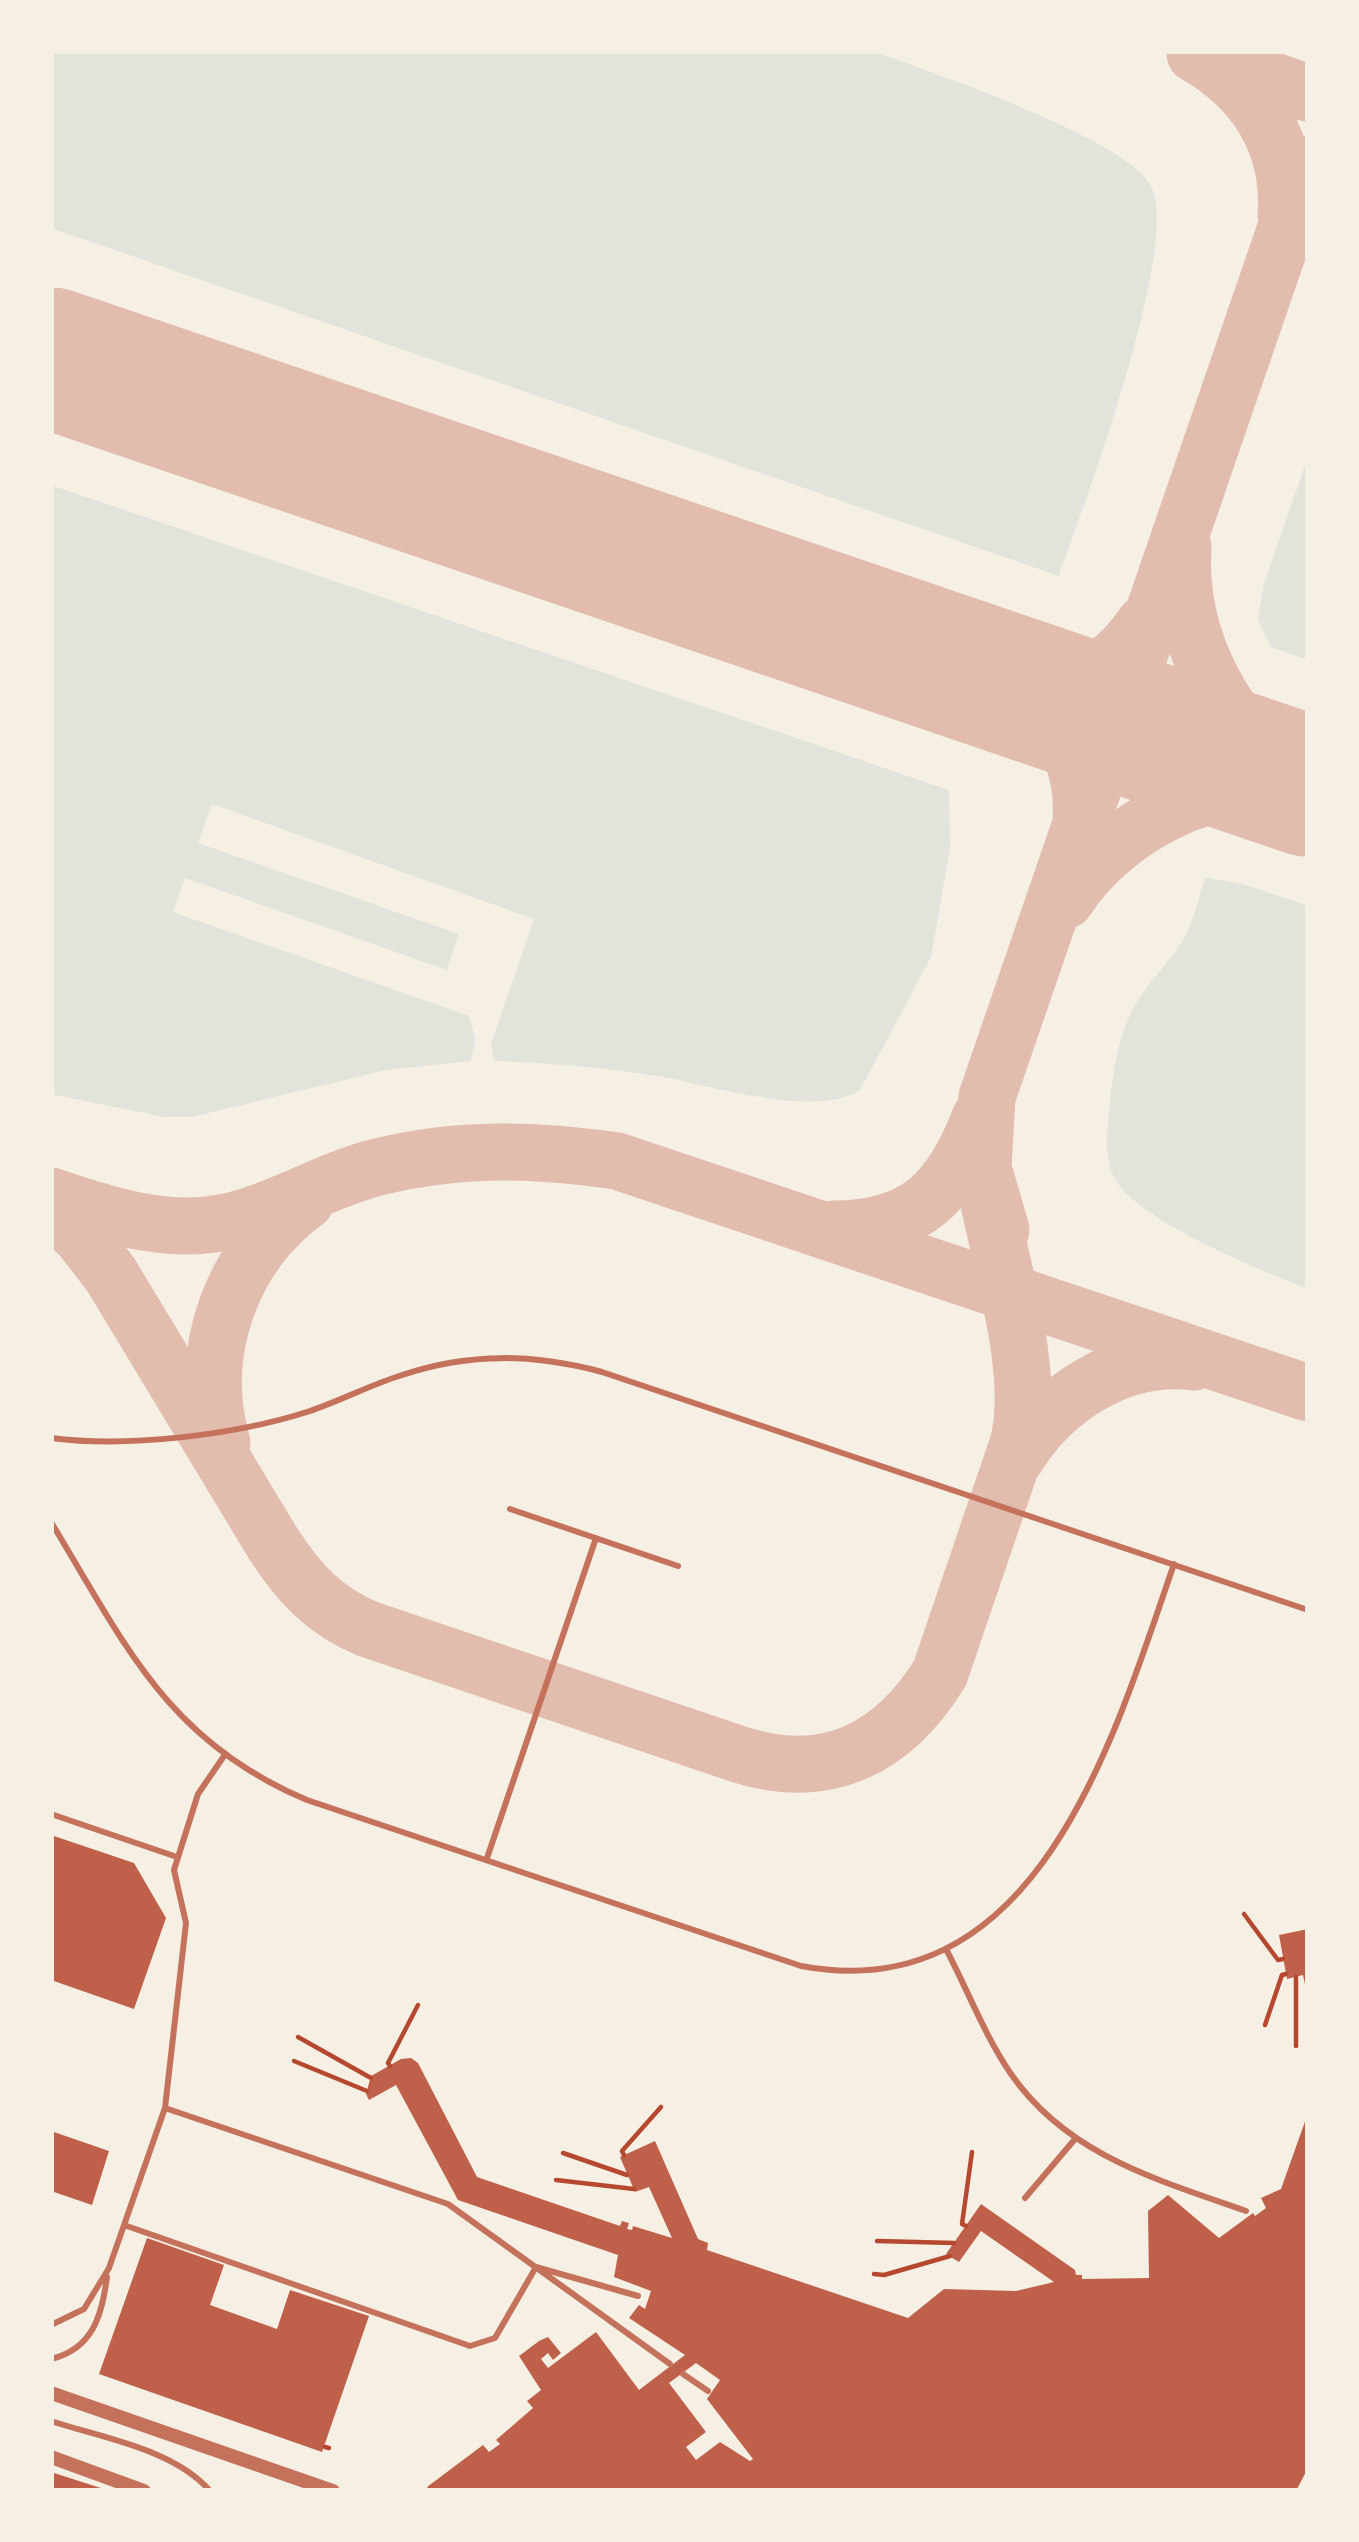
<!DOCTYPE html>
<style>
body{margin:0}
#map{position:relative;width:1359px;height:2542px;overflow:hidden;background:#f6efe4;font-family:Literata,serif}
canvas{display:block}
.frame{position:absolute;inset:0;border:54px solid #f6efe4;pointer-events:none}
</style>
<div id="map">
<canvas width="1359" height="2542"></canvas>
<div class="frame"></div>
</div>
<script>
const context = document.querySelector('canvas').getContext('2d');
context.lineJoin = 'round';
function fill(path, color) { context.fillStyle = color; context.fill(path, 'evenodd'); }
function stroke(path, color, width, dash) { context.strokeStyle = color; context.lineWidth = width; context.lineCap = dash ? 'butt' : 'round'; context.setLineDash(dash || []); context.stroke(path); }
const green = new Path2D(`
 M51,51H872C926,70 1128,139 1151,186C1181,246 1084,506 1059,576L51,228Z
 M1308,457V660L1271,647L1258,620L1264,583Z
 M51,485L949,790L950,849L931,957L860,1090C814,1120 705,1083 651,1075C599,1067 547,1063 494,1061L491,1044L534,919L212,804L198,843L459,934L447,970L185,878L173,912L469,1016L475,1039L471,1061L386,1070L192,1117H164L51,1094Z
 M1205,877L1246,885L1308,906V1289C1263,1271 1131,1219 1113,1175C1103,1153 1108,1125 1110,1102C1113,1069 1119,1034 1135,1005C1149,981 1170,962 1184,938C1194,920 1199,897 1205,877Z`);
const taxiway = new Path2D(`
 M1195,54C1255,88 1291,144 1286,214
 M1219,62L1308,93
 M1183,547C1177,639 1227,736 1308,782
 M960,664C1038,691 1092,700 1145,623
 M994,682C1054,703 1085,757 1081,820
 M1105,717L1212,749L1260,752L1286,748
 M1066,900C1114,825 1219,772 1308,790
 M51,1196C117,1218 180,1239 249,1216C293,1202 333,1178 378,1167C459,1147 535,1149 617,1161L1308,1393
 M51,1209L81,1236L111,1275L274,1545C299,1583 324,1611 368,1629L741,1755C828,1782 894,1748 940,1673L1018,1444C1036,1375 1002,1269 988,1198
 M833,1229C916,1229 951,1193 980,1118
 M1001,1230L983,1168L987,1097L1308,164
 M222,1443C196,1353 231,1256 306,1201
 M1016,1458C1053,1398 1121,1353 1194,1362`);
const runway = new Path2D(`
 M51,358L1308,786`);
const building = new Path2D(`
 M51,1835L134,1863L166,1918L134,2009L51,1980Z
 M1308,1929V1988L1306,1989L1303,1975L1287,1979L1279,1935Z
 M411,2058L418,2063L477,2177L620,2226L622,2221L629,2223L627,2229L632,2230L633,2226L672,2238L649,2187L635,2192L620,2157L655,2141L698,2239L708,2243L707,2250L908,2318L944,2289L1016,2291L1054,2282L981,2231L959,2262L946,2254L981,2204L1075,2270L1076,2275H1082V2279L1149,2278L1148,2211L1168,2195L1219,2238L1253,2213L1255,2216L1266,2208L1261,2198L1281,2189L1308,2113V2468L1296,2491H430L427,2487L483,2445L489,2452L500,2444L496,2440L533,2408L527,2401L541,2390L519,2356L539,2341L548,2337L561,2353L553,2360L548,2353L541,2359L548,2368L596,2332L639,2390L685,2355L629,2318L639,2305L645,2309L651,2291L614,2277L618,2255L458,2200L396,2085L369,2100L366,2094L371,2076L401,2059ZM696,2363L720,2380L707,2399L753,2459L750,2461L720,2442L696,2460L686,2447L706,2432L669,2383Z
 M51,2131L109,2151L92,2205L51,2191Z
 M147,2238L224,2265L210,2305L277,2329L290,2290L369,2316L322,2452L99,2374Z
 M51,2472L107,2490V2491H51Z`);
const path = new Path2D(`
 M1244,1914L1278,1960L1283,1959
 M1296,1977V2046
 M1265,2025L1282,1975L1286,1974
 M298,2037L371,2078
 M294,2061L367,2091
 M390,2066L388,2063L418,2005
 M563,2153L627,2175
 M624,2155L622,2151L661,2107
 M556,2180L634,2189
 M966,2226L962,2224L972,2152
 M877,2241L954,2243
 M874,2274L884,2275L950,2256
 M325,2447L329,2448`);
const service = new Path2D(`
 M51,1438C128,1448 234,1435 307,1412C340,1401 370,1385 402,1375C470,1352 534,1354 602,1372L1308,1610
 M510,1509L678,1566
 M51,1522C125,1644 167,1741 307,1800L801,1966C1038,2010 1114,1737 1174,1564
 M51,1814L177,1857
 M487,1858L596,1538
 M947,1951C968,1991 985,2036 1011,2074C1067,2155 1158,2180 1246,2211
 M165,2108L448,2204L670,2364
 M1025,2198L1075,2139
 M124,2225L470,2346L495,2338L536,2267L638,2296
 M51,2325L84,2309L109,2268L165,2108L186,1923L174,1870L198,1794L224,1756
 M51,2359C93,2349 102,2315 107,2277
 M683,2374L708,2391
 M51,2421C102,2438 174,2449 210,2491`);
const tertiary = new Path2D(`
 M51,2393L333,2491
 M51,2457L144,2491`);
fill(green, '#e2e4dc');
stroke(taxiway, '#e2bdae', 57);
stroke(runway, '#e2bdae', 141);
fill(building, '#bf614a');
stroke(path, '#b5482f', 4.5);
stroke(service, '#c5725c', 6);
stroke(tertiary, '#c5725c', 14);
</script>
